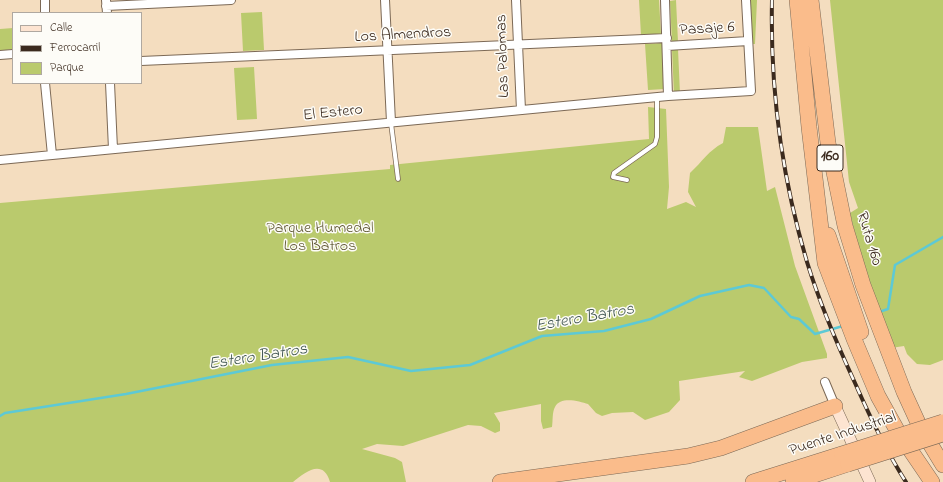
<!DOCTYPE html>
<style>
body{margin:0}
#map{position:relative;width:943px;height:482px;overflow:hidden;background:#f4ddbf;font-family:"Indie Flower",sans-serif}
canvas{display:block}
.legend{position:absolute;left:12px;top:12px;width:130px;height:72px;box-sizing:border-box;background:#fdfcf7;border:1px solid #afa8a0;margin:0;padding:5px 7px;list-style:none;font-size:12px;color:#3b2a1e}
.legend li{display:flex;align-items:center;gap:8px;height:20px}
.legend b{width:20px;border:1px solid #afa8a0}
</style>
<div id="map">
<canvas width="943" height="482"></canvas>
<ul class="legend">
<li><b style="height:5px;background:#fde4d1"></b>Calle</li>
<li><b style="height:5px;background:#3b2a1e"></b>Ferrocarril</li>
<li><b style="height:11px;background:#baca6d"></b>Parque</li>
</ul>
</div>
<script>
const context = document.querySelector('canvas').getContext('2d');
context.lineJoin = 'round';
function fill(path, color) { context.fillStyle = color; context.fill(path, 'evenodd'); }
function stroke(path, color, width, dash) { context.strokeStyle = color; context.lineWidth = width; context.lineCap = dash ? 'butt' : 'round'; context.setLineDash(dash || []); context.stroke(path); }
function drawText(font, color, halo, rows, align = 'center') {
  context.font = font + ' "Indie Flower",sans-serif'; context.lineWidth = 3; context.setLineDash([]); context.textBaseline = 'middle'; context.strokeStyle = halo; context.fillStyle = color; for (const [text, x, y, turn = 0] of rows) {
    context.save(); context.translate(x, y); context.rotate((+turn || 0) * Math.PI / 180); context.textAlign = isNaN(turn) ? turn : align; if (halo) context.strokeText(text, 0, 0); context.fillText(text, 0, 0); context.restore();
  }
}
const green = new Path2D(`
 M639,0H659L661,35H641Z
 M676,0L678,42L672,43L670,1Z
 M749,0H757L755,44H752Z
 M830,0H943V360L930,365L917,364L907,354L904,346L891,348L859,252L850,213L858,208L849,182Z
 M262,12L264,50L243,51L241,13Z
 M13,28V49L0,51V29Z
 M662,43L665,89L648,90L645,44Z
 M672,49H678L680,94L674,95Z
 M254,67L257,119L237,120L234,68Z
 M648,107L666,109L669,187L667,209L686,202L696,207L688,192L690,173C703,161 708,151 723,143L726,127H758L767,191L775,187L795,266L827,354V358L802,362L752,381L739,377L745,371L679,381L680,400L669,412L645,420L633,412L612,413L602,416L596,413L588,404C579,401 560,396 555,407C552,412 553,421 552,427L543,429L541,421V404L494,413L500,423V431L495,433L481,426L468,425L403,446L377,444L362,449L395,458L402,462L406,482H330C323,458 305,472 293,482H0V203L390,169V165L649,139Z`);
const stream = new Path2D(`
 M879,312L888,309L895,265L943,237
 M0,416L5,413L126,394L272,365L348,357L411,371L470,365L542,336L604,331L651,319L700,296L749,285L764,288L791,317L799,319L815,334L843,326`);
const lane = new Path2D(`
 M391,123L398,179
 M627,180L613,177L614,173L655,144L657,137V97`);
const street = new Path2D(`
 M45,0V13
 M106,0L107,13
 M385,0L391,122
 M516,0L521,110
 M665,0L668,96
 M106,6L231,0
 M667,46L748,41
 M0,55L13,54
 M141,61L667,38
 M45,83L52,155
 M110,83L113,149
 M0,160L668,96L751,91L746,0
 M825,382L835,406`);
const secondary = new Path2D(`
 M835,406L870,482`);
const highway = new Path2D(`
 M797,0L809,127L825,263L854,339L878,396L898,432L932,482
 M811,0L828,143L845,226L863,285L904,392L920,427L943,465
 M828,235L861,332
 M500,482L688,456L721,448L835,406
 M753,482L842,454
 M793,482L848,464`);
const rail = new Path2D(`
 M772,0C770,88 782,178 807,262C820,304 837,344 855,383C870,417 886,451 906,482`);
const highwayBridge = new Path2D(`
 M842,454L943,422
 M848,464L943,434`);
const shields = [
 [830,158,26]
];
const shieldNames = [
 ["160",830,158]
];
const streetNames = [
 ["Pasaje 6",707,30,-3],
 ["Los Almendros",403,36,-3],
 ["Las Palomas",504,56,-92],
 ["El Estero",333,114,-6],
 ["Ruta 160",868,239,73],
 ["Puente Industrial",843,435,-18]
];
const parkNames = [
 ["Parque Humedal",320,229],
 ["Los Batros",320,247]
];
const waterNames = [
 ["Estero Batros",585,319,-10],
 ["Estero Batros",258,358,-9]
];
fill(green, '#baca6d');
stroke(stream, '#5dc9d5', 2.5);
stroke(lane, '#7c6956', 5.5);
stroke(street, '#7c6956', 10);
stroke(secondary, '#7c6956', 12);
stroke(highway, '#7c6956', 16);
stroke(lane, '#fff', 4);
stroke(street, '#fff', 8);
stroke(secondary, '#fde4d1', 11);
stroke(highway, '#fabc8b', 15);
stroke(rail, '#3b2a1e', 4);
stroke(rail, '#fdfcf7', 2.5, [8]);
stroke(highwayBridge, '#7c6956', 16, []);
stroke(highwayBridge, '#fabc8b', 15);
for (const [x, y, w] of shields) { const box = new Path2D(); box.roundRect(x - w / 2, y - 13, w, 26, 3); context.fillStyle = '#fdfcf7'; context.fill(box); stroke(box, '#3b2a1e', 1); }
drawText('bold 15px', '#3b2a1e', null, shieldNames);
drawText('16px', '#3b2a1e', '#fdfcf7', streetNames);
drawText('16px', '#615a36', '#fdfcf7', parkNames);
drawText('italic 17px', '#455a55', '#fdfcf7', waterNames);
</script>
